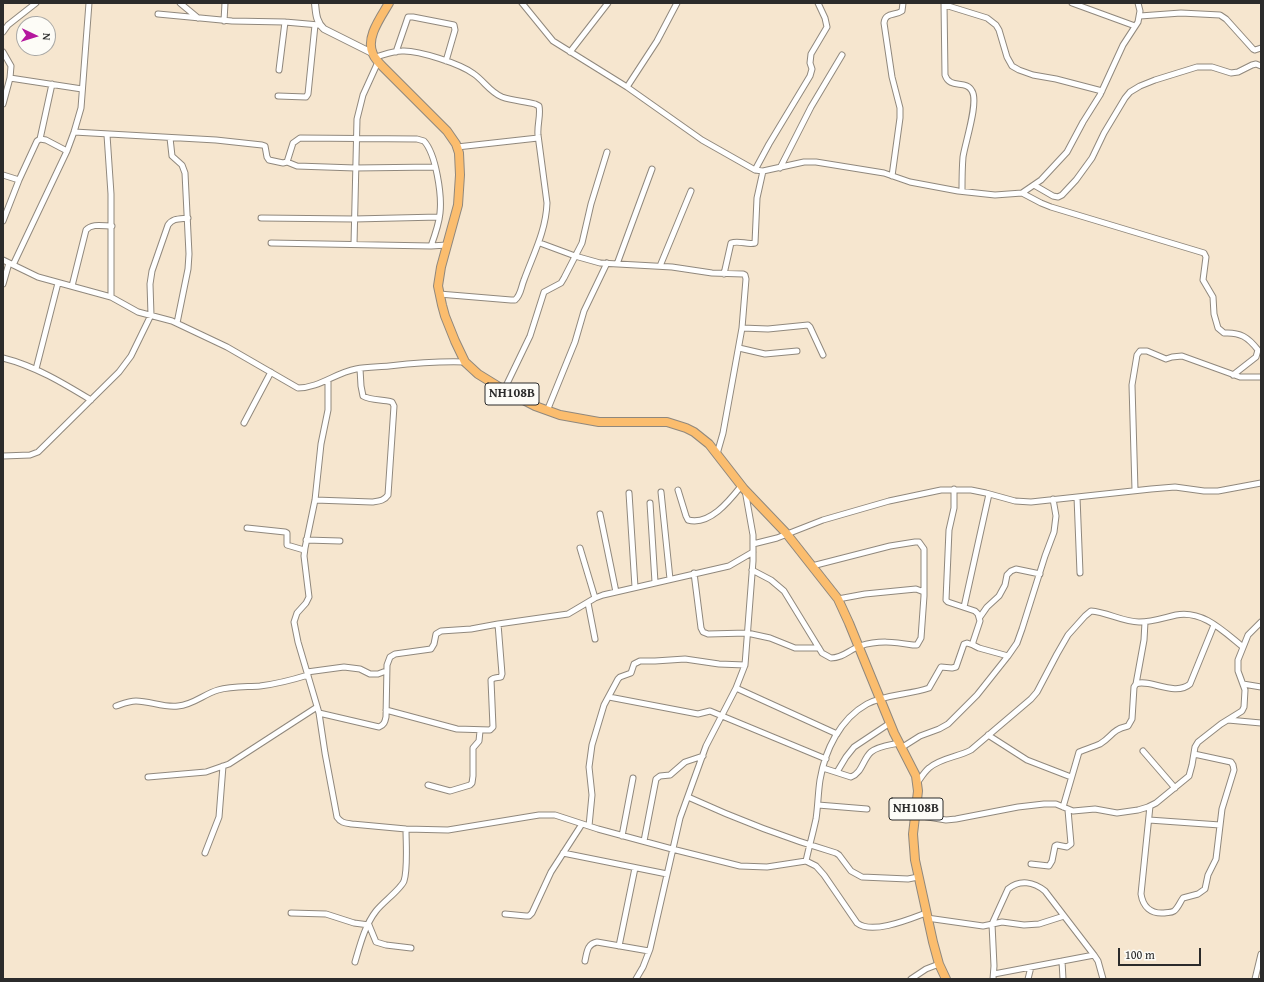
<!DOCTYPE html>
<style>
body{margin:0}
#map{position:relative;width:1264px;height:982px;overflow:hidden;background:#f6e6cf;font-family:"Gentium Book Plus",serif}
canvas{display:block}
.frame{position:absolute;inset:0;border:4px solid #2b2b2b;pointer-events:none}
.north{position:absolute;left:16px;top:16px;width:40px;height:40px;box-sizing:border-box;background:#fdfcf7;border:1px solid #a9a8a5;border-radius:50%;rotate:94deg;font-size:11px;font-weight:700;line-height:16px;text-align:center;color:#2b2b2b}
.north::after{content:'';display:block;margin:auto;width:14px;height:18px;background:#b5179e;clip-path:polygon(50% 0,100% 100%,50% 72%,0 100%)}
.scale{position:absolute;left:1118px;top:948px;width:83px;height:18px;box-sizing:border-box;border:2px solid #2b2b2b;border-top:0;padding-left:5px;font-size:12px;line-height:14px;white-space:nowrap;color:#2b2b2b;-webkit-text-stroke:3px #fdfcf7;paint-order:stroke}
</style>
<div id="map">
<canvas width="1264" height="982"></canvas>
<div class="frame"></div>
<div class="north">N</div>
<div class="scale">100 m</div>
</div>
<script>
const context = document.querySelector('canvas').getContext('2d');
context.lineJoin = 'round';
function stroke(path, color, width, dash) { context.strokeStyle = color; context.lineWidth = width; context.lineCap = dash ? 'butt' : 'round'; context.setLineDash(dash || []); context.stroke(path); }
function drawText(font, color, halo, rows, align = 'center') {
  context.font = font + ' "Gentium Book Plus",serif'; context.lineWidth = 3.5; context.setLineDash([]); context.textBaseline = 'middle'; context.strokeStyle = halo; context.fillStyle = color; for (const [text, x, y, turn = 0] of rows) {
    context.save(); context.translate(x, y); context.rotate((+turn || 0) * Math.PI / 180); context.textAlign = isNaN(turn) ? turn : align; if (halo) context.strokeText(text, 0, 0); context.fillText(text, 0, 0); context.restore();
  }
}
const minor = new Path2D(`
 M180,3L198,18
 M522,3L553,41L627,87L702,140L755,170L763,171L804,162H816L884,173L910,182L958,191L995,195L1022,193L1041,180L1067,152L1083,122L1100,95L1123,45L1138,22L1140,11L1138,3
 M944,3L945,75C950,90 966,79 972,91C979,102 965,143 963,157C962,169 962,180 962,191
 M1072,3L1135,26
 M945,5L987,18L996,25L999,30L1007,57L1012,66L1019,70L1033,75L1056,79L1102,91
 M158,14L232,21L285,22L319,25
 M1140,16L1181,13L1220,15L1226,19L1253,49L1255,50L1261,48
 M224,21L225,3
 M3,32L8,25L36,3
 M3,52L11,66L10,78
 M396,52L407,20L408,17H413L454,25L455,30L446,61
 M570,52L608,3
 M375,57C383,55 393,51 402,51C418,50 461,64 474,74C484,81 490,92 502,97C513,101 525,101 535,104L539,106C541,115 537,125 538,135L547,203C546,231 533,255 524,280C521,287 521,295 515,300H511L439,294
 M279,70L285,22
 M627,87L657,41L677,3
 M278,96L306,97L308,94L315,25
 M3,104L10,78L82,89
 M74,132L216,140L262,145L265,146L267,157L269,160L283,163L287,162L293,143L300,138L417,139L424,141C436,154 442,195 440,213C439,224 435,235 431,246
 M107,135L111,194V297
 M170,138L172,156L182,165L185,173L189,254L188,269L177,323
 M40,139L52,84
 M457,147L538,138
 M287,162L297,166L355,168L435,167
 M780,168L811,107L842,55
 M755,170L769,144L810,76L812,69L810,63L811,54L827,27L825,18L818,3
 M3,175L19,180
 M892,176L900,118V108L892,77L884,23C885,12 895,16 902,11L903,3
 M1034,185L1053,196L1058,197L1062,195L1076,180L1092,158L1104,133L1125,98L1130,92L1140,86L1155,80L1197,67H1212L1231,73L1238,72L1252,65L1256,64L1261,66
 M1022,193L1041,203L1051,207L1204,253L1206,257L1203,280L1213,297L1214,314L1218,328L1224,333C1240,332 1248,337 1258,350L1256,357L1233,375
 M261,218L354,219L439,217
 M3,221L19,180L37,141L40,139L46,140L67,151
 M271,243L431,246L447,245
 M540,243L575,256L600,263L672,267L712,273L743,274L745,275L746,279L742,328
 M354,244L357,119L363,95L378,62
 M3,260L38,277L111,297L138,312L172,321L227,347L298,388C319,388 335,373 356,369C366,367 378,367 389,366C416,363 438,361 465,362
 M617,264L652,169
 M13,265L67,151L74,132L81,108L89,3
 M660,266L691,191
 M724,274L731,243C739,240 747,245 755,243L757,198L763,171
 M3,284L9,263
 M72,286L86,230C92,223 103,226 112,226
 M739,348L765,354L797,351
 M3,358C35,366 63,383 91,400
 M36,369L58,283
 M328,380V410L321,444L315,500L305,548L304,556L309,597L306,603L297,613L294,622L298,642L319,713L325,753L337,817C341,823 345,823 352,824L406,829L448,830L539,815H555L598,829L672,849L740,866L767,867L806,861L816,866L824,875L857,923C872,935 910,919 926,913
 M504,390L530,336L544,292L561,283L564,278L582,243L591,204L607,152
 M547,411L575,342L584,311L607,263
 M244,423L271,372
 M717,454L723,433L742,328L768,329L808,325L810,327L823,355
 M3,456L30,455L38,452L119,372L131,356L151,315L150,284L152,271L168,225C173,218 179,219 188,218
 M954,489V508L949,530L946,600L948,602L975,611L978,614L980,621L973,642V645L979,648L1008,656
 M678,490L686,516L688,520C710,526 730,500 742,485
 M1135,490L1132,385L1137,355L1140,351H1147L1166,359L1172,357L1182,356L1240,377H1261
 M661,492L670,579
 M629,493L635,587
 M1077,497L1080,573
 M315,500L372,502C379,501 384,501 388,495L394,406L392,402C383,399 372,401 363,396L361,386L360,369
 M650,503L655,582
 M600,514L616,592
 M247,528L285,532L287,533V545L304,550
 M306,540L340,541
 M753,544L777,538L823,520L889,501L941,490H971L986,493L1015,501L1031,502L1151,489L1175,487L1204,491H1218L1261,483
 M580,548L595,598
 M812,566L890,546L915,542H919L924,549V592
 M752,570L771,580L784,591L822,653L831,658C843,658 849,650 860,646C879,640 894,642 913,645H917L921,638L924,596V592L916,589L865,594L838,599
 M694,573L701,628L703,632L708,634L747,633L770,638L795,648H819
 M588,603L595,639
 M964,607L989,494
 M980,617L987,607L999,596L1005,585L1007,575L1011,571L1016,569L1040,574
 M307,672L344,667L360,669L370,674H378L386,671
 M1136,684L1144,640L1145,622
 M1243,684L1261,687
 M736,688L837,734
 M609,697L698,714L710,711L826,759
 M116,706C122,704 129,701 136,701C150,701 164,708 178,706C193,705 204,694 218,690C231,686 246,687 260,686C276,684 292,680 308,675
 M386,710L457,729L490,730L493,727L491,680C494,677 498,678 501,677L502,674L498,624
 M319,713L379,727C384,725 385,722 386,717L387,665L390,657L395,654L431,649L434,644L436,634L441,631L471,629L498,624L568,614L595,598L603,595L729,566L753,552
 M1228,720L1261,723
 M988,735L1027,760L1071,777
 M901,748L920,736L939,729L948,724L977,695L1008,656L1017,643L1022,629L1045,556L1054,532L1056,516L1053,499
 M1143,751L1175,788
 M823,768L851,777C862,773 863,759 871,752C878,746 890,745 899,743
 M837,772L846,757L854,747L890,723
 M148,777L206,772L229,764L317,707
 M917,783C921,778 924,772 929,768C940,758 958,757 971,750L1031,699L1037,692L1057,654L1068,635L1085,616L1091,611C1107,612 1123,622 1139,622C1152,622 1163,618 1176,615C1203,610 1223,631 1243,647
 M428,785L450,791L470,785L472,783L473,776V748L479,741L480,731
 M688,797C736,819 785,838 836,853L839,855L851,871L862,877L908,879L918,877
 M818,805L867,809
 M1150,806L1141,894C1143,907 1151,914 1164,913C1168,912 1171,913 1174,911C1178,908 1180,902 1183,898L1198,894L1205,889L1208,875L1216,859L1222,809L1234,770L1233,765L1231,762L1194,754
 M1063,807L1079,752C1086,749 1093,747 1100,744C1113,736 1111,730 1128,726L1132,719L1134,687L1136,684C1148,678 1175,697 1190,684L1214,625
 M916,815L946,820L956,819L1018,807L1044,804H1056L1073,811L1095,809L1117,813L1138,810L1148,807L1156,803L1189,776L1192,765L1195,747L1198,742L1221,724L1242,711L1244,707L1245,690L1238,671V660L1248,635L1261,622
 M1149,820L1220,825
 M589,826L592,795L589,767L592,745L604,705L618,679L620,677L631,673L634,664L640,661H655L685,659L719,664L745,665
 M622,836L633,778
 M644,841L656,779L660,776L670,775L685,762L703,756
 M205,853L219,817L223,766
 M563,853L667,874
 M806,861C809,847 813,833 816,819C818,806 818,793 820,780C825,750 840,719 867,704C886,694 909,695 929,688L941,667L952,668L956,667L964,644L967,643L973,645
 M1031,864L1049,866L1052,861L1055,846L1057,845L1067,847L1071,844L1068,810
 M291,913L326,914L354,923L369,925L376,942L386,945L411,948
 M505,914L526,916H529L532,913L551,872L582,824
 M927,918L983,926L1002,922L1024,925L1039,924L1064,916
 M619,946L635,868
 M585,961C587,952 587,944 597,942L649,951
 M1062,961L1063,979
 M355,962C360,945 365,925 376,911C383,902 401,889 404,881C408,869 406,843 406,829
 M994,974L1094,955
 M636,979L643,967L650,949L680,818L706,746L736,688L745,665L753,561V535L745,490
 M911,979L926,969L939,964
 M993,979L994,966L992,924L1008,889C1020,879 1034,882 1045,891L1094,955L1098,961L1103,979
 M1028,979L1031,967
 M1255,979L1261,954`);
const tertiary = new Path2D(`
 M315,3C316,13 316,22 324,29L372,53`);
const trunk = new Path2D(`
 M389,3C381,17 365,38 373,54C375,59 379,63 383,67L447,131L456,144L459,153L460,175L458,205L441,267L438,286L442,305L445,316L455,341L465,362L478,374L504,390L535,406L560,415L599,422H667L686,428L694,432L709,444L744,489L786,533L838,599L849,623L894,733L916,776L918,791L913,834L915,860L933,942L939,964L946,979`);
const shields = [
 [512,394,54],
 [916,809,54]
];
const shieldNames = [
 ["NH108B",512,394],
 ["NH108B",916,809]
];
stroke(minor, '#90887d', 7);
stroke(tertiary, '#90887d', 8);
stroke(trunk, '#90887d', 10);
stroke(minor, '#fff', 5);
stroke(tertiary, '#fff', 6);
stroke(trunk, '#fbbd6e', 8);
for (const [x, y, w] of shields) { const box = new Path2D(); box.roundRect(x - w / 2, y - 11, w, 22, 3); context.fillStyle = '#fdfcf7'; context.fill(box); stroke(box, '#2b2b2b', 1); }
drawText('bold 13px', '#2b2b2b', null, shieldNames);
</script>
